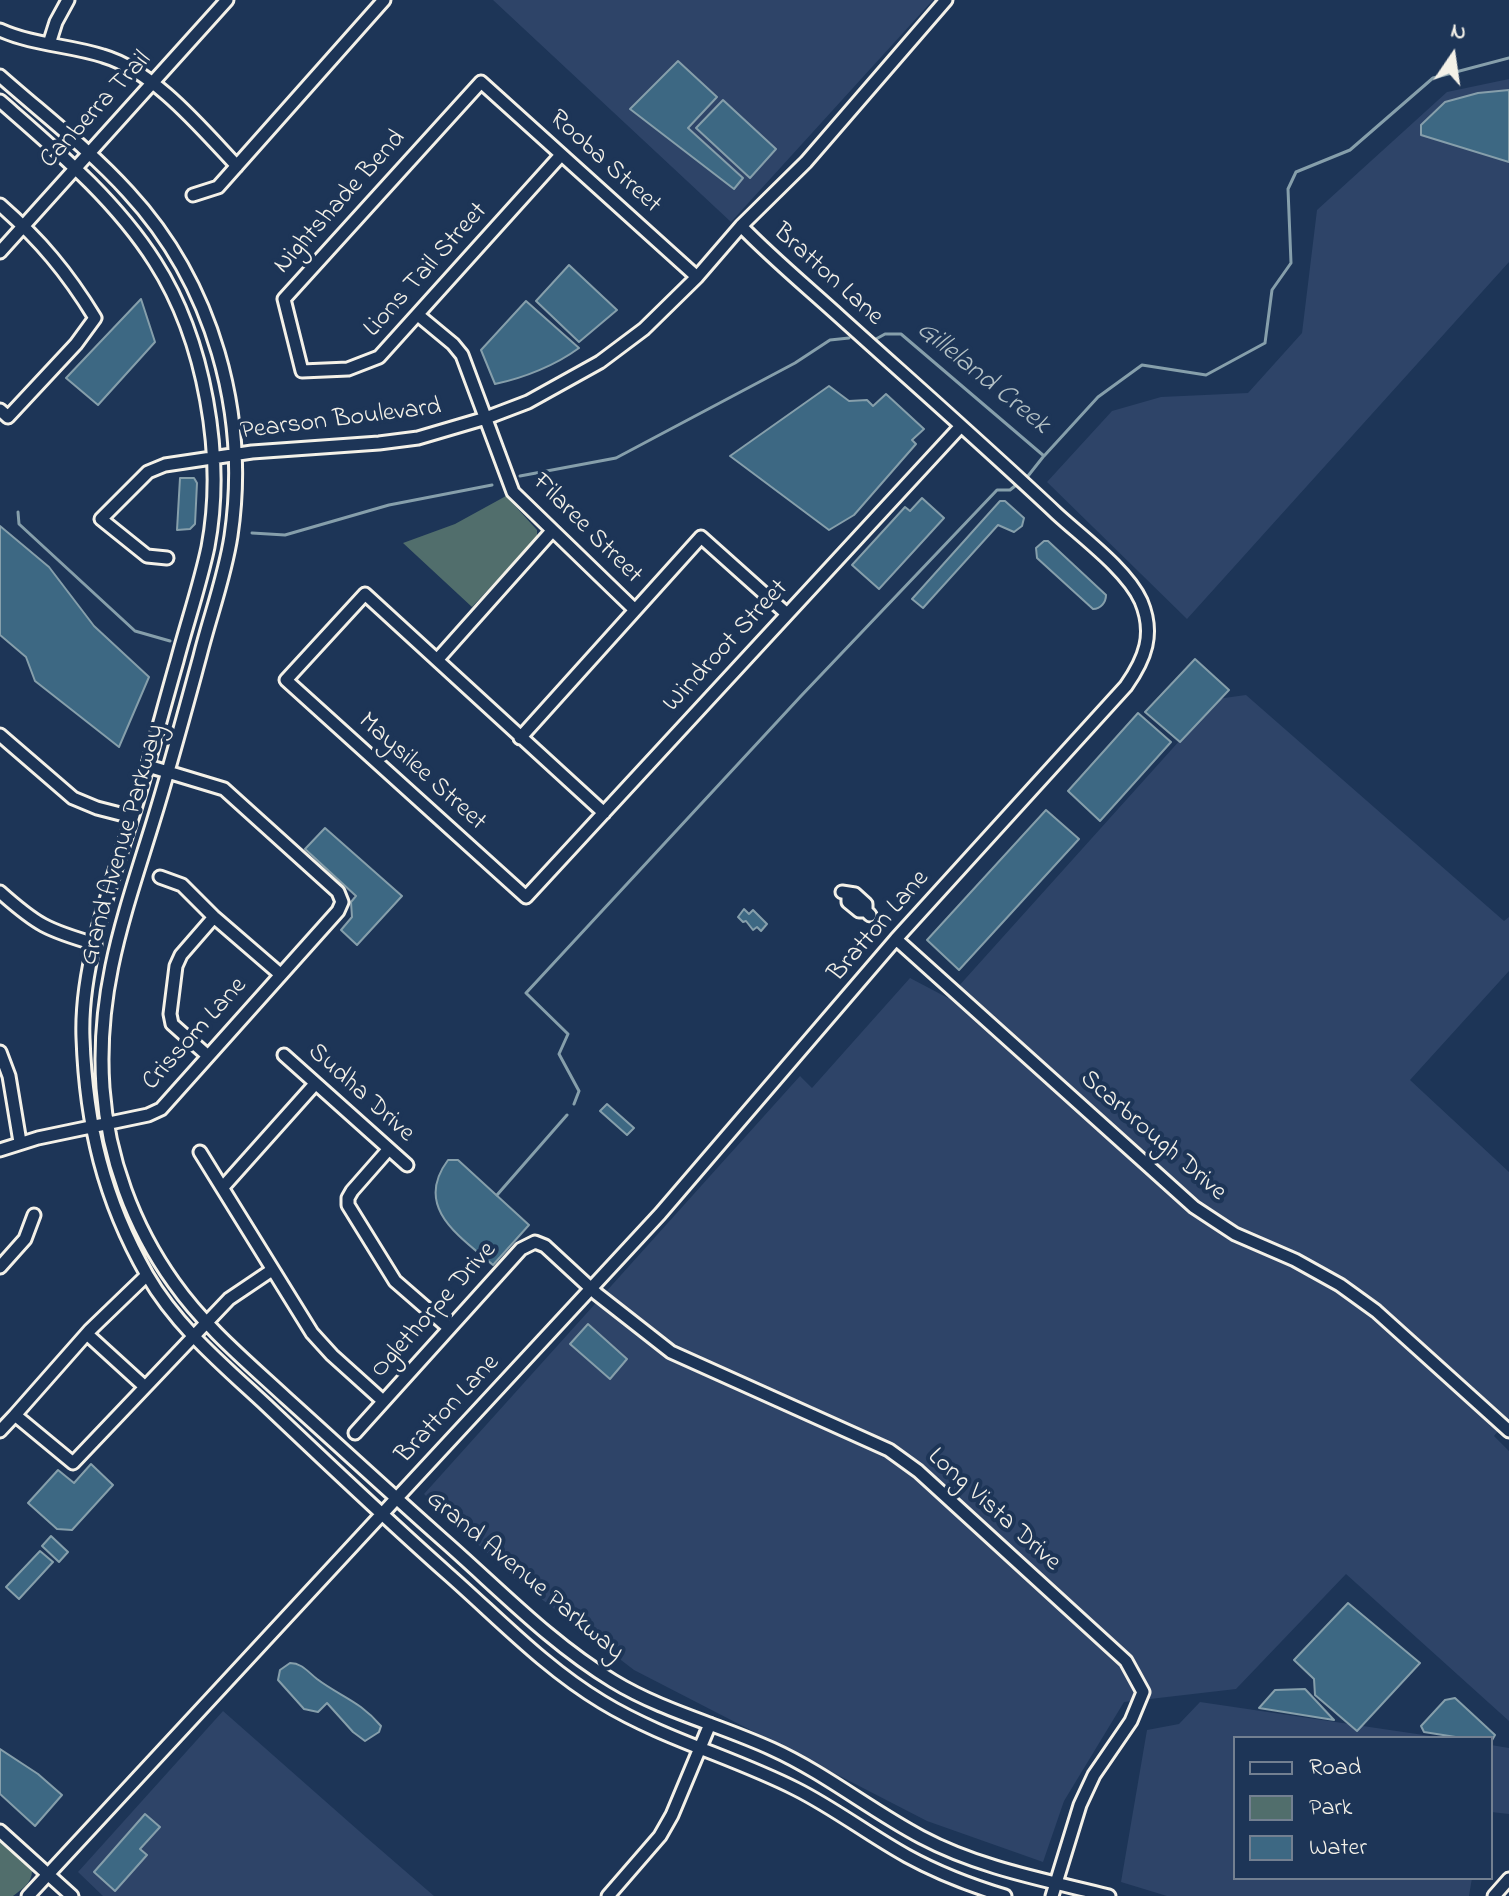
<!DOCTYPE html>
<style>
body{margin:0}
#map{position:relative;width:1509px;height:1896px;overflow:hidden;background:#1d3557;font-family:"Indie Flower",sans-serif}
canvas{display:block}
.legend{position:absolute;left:1233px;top:1736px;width:260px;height:144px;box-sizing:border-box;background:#1d3557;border:2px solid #738091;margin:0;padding:10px 14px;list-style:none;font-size:24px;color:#f4f1e8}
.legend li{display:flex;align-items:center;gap:16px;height:40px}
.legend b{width:40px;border:2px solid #738091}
.north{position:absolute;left:1413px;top:16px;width:80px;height:80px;-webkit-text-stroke:6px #1d3557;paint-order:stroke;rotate:13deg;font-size:22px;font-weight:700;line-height:32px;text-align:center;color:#f4f1e8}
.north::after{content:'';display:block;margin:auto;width:28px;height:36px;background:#f4f1e8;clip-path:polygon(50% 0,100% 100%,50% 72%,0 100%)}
</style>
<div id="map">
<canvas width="1509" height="1896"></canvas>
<ul class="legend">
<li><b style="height:10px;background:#1d3557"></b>Road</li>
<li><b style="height:22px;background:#516e6c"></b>Park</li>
<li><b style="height:22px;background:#3d6883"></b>Water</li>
</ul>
<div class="north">N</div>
</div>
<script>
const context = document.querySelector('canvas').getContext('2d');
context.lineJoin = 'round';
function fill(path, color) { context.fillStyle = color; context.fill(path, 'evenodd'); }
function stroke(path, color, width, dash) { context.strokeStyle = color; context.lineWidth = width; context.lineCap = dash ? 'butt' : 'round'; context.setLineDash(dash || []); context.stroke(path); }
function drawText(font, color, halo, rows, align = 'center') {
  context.font = font + ' "Indie Flower",sans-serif'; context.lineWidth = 8; context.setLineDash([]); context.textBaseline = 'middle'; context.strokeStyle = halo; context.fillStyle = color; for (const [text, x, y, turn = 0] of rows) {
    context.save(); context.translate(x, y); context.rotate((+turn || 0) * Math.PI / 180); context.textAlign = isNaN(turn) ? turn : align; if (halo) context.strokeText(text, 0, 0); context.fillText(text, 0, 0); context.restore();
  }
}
const built = new Path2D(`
 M493,0H933L731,222Z
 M1509,79V262L1187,619L1047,482L1112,411L1161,397L1248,393L1302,333L1317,210L1447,92Z
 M1246,695L1504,921L1509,917V971L1410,1080L1509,1172V1418L1494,1436L1509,1451V1721L1346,1574L1236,1689L1124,1702L1064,1801L1043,1862L927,1821L634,1670L514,1578L424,1494L800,1076L812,1088L910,978L948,998L1217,699Z
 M1200,1702L1444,1738H1235V1878H1472L1469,1896H1167L1121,1882L1147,1730L1179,1724Z
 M223,1711L367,1838L434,1896H103L78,1872Z
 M1491,1745L1509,1748V1814L1491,1812Z`);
const green = new Path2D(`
 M506,496L537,530V537L472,607L403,543L455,524Z
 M0,1841L32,1871C32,1883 22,1889 13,1896H0Z`);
const water = new Path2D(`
 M678,61L717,97L688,128L743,178L734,189L630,109Z
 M1509,90V162L1421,135V125L1445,102L1478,93Z
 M723,100L776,149L750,178L696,128Z
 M569,265L617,310L579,342L536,301Z
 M141,299L155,342L98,405L66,378Z
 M526,301L579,348C556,365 524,378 495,384L481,350Z
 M829,386L849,401L867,400L873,406L886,394L924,429L912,440L916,444L854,515L829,530L730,456Z
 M180,478H194L197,483L195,524L190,529L177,530Z
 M922,498L944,518L879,589L852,565L905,507L910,511Z
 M1000,501H1005L1024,518L1022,526L1014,532L998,525L923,608L912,599Z
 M0,526L49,567L94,626L149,677L119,747L35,681L26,657L0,635Z
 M1044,541H1048L1106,595C1106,602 1101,609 1093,609L1037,558L1036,548Z
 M1195,659L1229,690L1180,742L1145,712Z
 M1138,713L1171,742L1100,821L1068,791Z
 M1046,810L1079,839L959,970L927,940Z
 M325,828L402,896L357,945L341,930L352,917L351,902L356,896L305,849Z
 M744,909L749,914L753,910L767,924L761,931L757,927L753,930L746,921L743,922L738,917Z
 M607,1104L634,1128L627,1135L600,1111Z
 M448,1160H458L529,1225L493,1265C459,1236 413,1207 448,1160Z
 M588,1324L627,1359L610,1379L570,1344Z
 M91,1464L113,1485L72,1530L57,1529L28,1503L58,1470L74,1483Z
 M51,1536L68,1552L59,1562L42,1546Z
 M40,1551L53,1562L19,1599L6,1587Z
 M1348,1603L1420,1663L1357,1731L1315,1695L1314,1679L1294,1660Z
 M290,1663C302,1663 308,1672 317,1679C341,1697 360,1701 381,1726L379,1732L365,1741L353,1732L327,1703L318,1712L304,1709L278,1680L280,1670Z
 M1305,1689L1334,1720L1259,1708L1275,1690Z
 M1455,1698L1495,1735L1491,1742V1738H1462L1424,1732L1421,1726L1445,1700Z
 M0,1749L38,1774L62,1795L35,1826L0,1794Z
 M145,1814L160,1827L140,1849L147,1855L115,1891L94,1872Z`);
const stream = new Path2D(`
 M876,339L885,334H901L1044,456L1098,397L1142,365L1206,375L1265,343L1272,290L1291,263L1288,189L1296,172L1350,150L1433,78L1509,58
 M520,476L616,458L795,363L830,340L849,338
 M1028,476L1043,457
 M18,512L19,524L135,631L170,641
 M252,533L285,535L389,505L492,485
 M574,1104L579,1091L559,1054L568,1034L526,993L801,696L997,490H1010L1015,486
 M497,1195L567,1115`);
const minor = new Path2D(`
 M0,30C33,45 69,45 103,56C154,71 201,128 237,166
 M49,44L56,22L68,0
 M0,76C43,114 90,150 128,192C213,284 249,413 231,536C225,576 210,616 200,656C185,711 170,767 153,822C125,913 96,990 103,1088C108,1157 133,1226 174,1283C205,1327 246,1361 286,1398C338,1445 389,1492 442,1539C497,1587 550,1643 613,1681C662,1711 720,1725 772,1749C825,1773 870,1810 921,1837C979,1868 1045,1880 1109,1896
 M0,101C56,150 115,199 155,262C205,340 225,457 208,547C200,585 187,623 177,661C163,710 150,760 135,809C113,879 80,964 83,1038C86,1125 104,1200 147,1275C177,1327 223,1365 266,1405C326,1462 386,1519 448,1574C497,1617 545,1668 602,1702C663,1739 733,1757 796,1789C834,1808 869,1835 907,1856C938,1873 972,1886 1005,1896
 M561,155L379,357L348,369L302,371L284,299L481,82L697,277
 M193,195L218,187L384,0
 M0,205C40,240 67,272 95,318L76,344L8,417L0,410
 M0,252L227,0
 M418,315L453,344L462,355L513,492L635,610
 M167,558L147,556L101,519L148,472L165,465L252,452L379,443L418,438L486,418L528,402L600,362L644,329L697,277L741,226
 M437,660L552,531
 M0,735L73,798L97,808L132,817
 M520,738L701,537L787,614
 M604,813L365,594L286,680L526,897L961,426
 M160,877L182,885L214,917L280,974
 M0,892C37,925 47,930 95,944
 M842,892L855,894L866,904V911L870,915
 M848,895V902L859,911H866
 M896,939L1194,1207L1235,1234L1295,1260L1340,1285L1376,1311L1509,1431
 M0,1052L9,1076L20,1142
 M284,1055L407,1165
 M208,1056L172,1024L170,1014L176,966L181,955L214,917
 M0,1150L38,1138L148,1115L161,1109L338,911L342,902L338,892L224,789L148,766
 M388,1150L352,1191L348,1198V1205L395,1281L449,1328
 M200,1152L312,1333L332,1355L383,1401
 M223,1187L315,1084
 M0,1267L25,1239L34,1215
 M147,1275L90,1330L15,1415L73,1463L229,1299L272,1270
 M87,1334L144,1386
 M0,1431L15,1415
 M355,1433L521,1249L535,1242L545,1246L597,1294L671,1352L889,1450L918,1471L1126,1661L1143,1692L1131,1721L1094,1775L1080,1805L1052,1896
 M0,1831L72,1896
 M28,1896L660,1214L896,939L1126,686C1145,659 1155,634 1141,601C1127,570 1082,537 1057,514C986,447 912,382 840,317C807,287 772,258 741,226L806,162L946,0
 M608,1896L660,1836L672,1815L710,1724
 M1494,1896L1509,1879`);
const streetNames = [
 ["Canberra Trail",97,111,-47],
 ["Rooba Street",604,163,42],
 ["Nightshade Bend",341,203,-48],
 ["Lions Tail Street",427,271,-48],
 ["Bratton Lane",827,276,42],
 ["Pearson Boulevard",341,421,-7],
 ["Filaree Street",586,530,45],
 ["Windroot Street",727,647,-47],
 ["Maysilee Street",421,773,42],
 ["Grand Avenue Parkway",124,845,-74],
 ["Bratton Lane",880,927,-49],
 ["Crissom Lane",196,1035,-48],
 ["Sudha Drive",360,1094,42],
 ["Scarbrough Drive",1152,1137,41],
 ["Oglethorpe Drive",435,1311,-48],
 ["Bratton Lane",449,1410,-47],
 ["Long Vista Drive",993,1511,42],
 ["Grand Avenue Parkway",524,1577,40]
];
const waterNames = [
 ["Gilleland Creek",982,379,39]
];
fill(built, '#2e4468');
fill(green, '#516e6c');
fill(water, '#3d6883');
stroke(water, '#869fab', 2);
stroke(stream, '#869fab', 3);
stroke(minor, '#f4f1e8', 17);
stroke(minor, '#1d3557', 11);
drawText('26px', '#f4f1e8', '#1d3557', streetNames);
drawText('italic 28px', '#b4c1c5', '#1d3557', waterNames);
</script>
